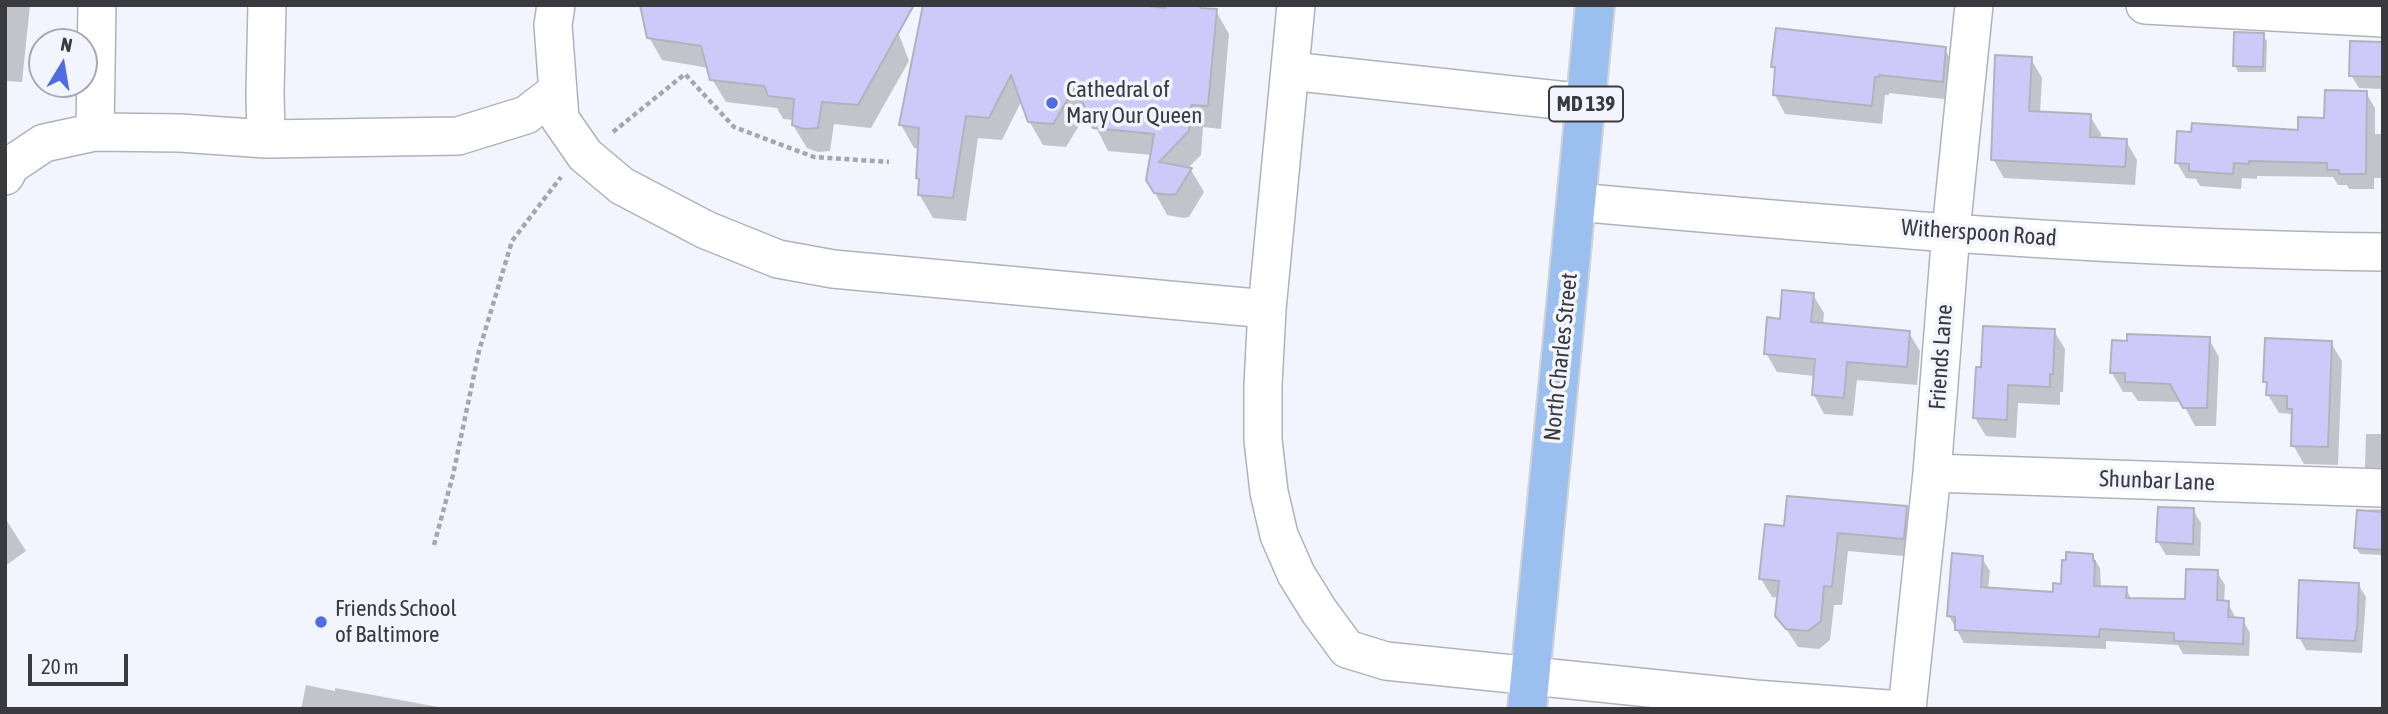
<!DOCTYPE html>
<style>
body{margin:0}
#map{position:relative;width:2388px;height:714px;overflow:hidden;background:#f3f5fe;font-family:"Asap Condensed",sans-serif}
canvas{display:block}
.frame{position:absolute;inset:0;border:7px solid #39393e;pointer-events:none}
.north{position:absolute;left:28px;top:28px;width:70px;height:70px;box-sizing:border-box;background:#f3f5fe;border:2px solid #a9aab1;border-radius:50%;rotate:11deg;font-size:19px;font-weight:700;line-height:28px;text-align:center;color:#39393e}
.north::after{content:'';display:block;margin:auto;width:24px;height:32px;background:#4f6ce1;clip-path:polygon(50% 0,100% 100%,50% 72%,0 100%)}
.scale{position:absolute;left:28px;top:654px;width:100px;height:32px;box-sizing:border-box;border:4px solid #39393e;border-top:0;padding-left:9px;font-size:21px;line-height:24px;white-space:nowrap;color:#39393e;-webkit-text-stroke:5px #f3f5fe;paint-order:stroke}
</style>
<div id="map">
<canvas width="2388" height="714"></canvas>
<div class="frame"></div>
<div class="north">N</div>
<div class="scale">20 m</div>
</div>
<script>
const context = document.querySelector('canvas').getContext('2d');
context.lineJoin = 'round';
function fill(path, color) { context.fillStyle = color; context.fill(path, 'evenodd'); }
function stroke(path, color, width, dash) { context.strokeStyle = color; context.lineWidth = width; context.lineCap = dash ? 'butt' : 'round'; context.setLineDash(dash || []); context.stroke(path); }
function drawText(font, color, halo, rows, align = 'center') {
  context.font = font + ' "Asap Condensed",sans-serif'; context.lineWidth = 7; context.setLineDash([]); context.textBaseline = 'middle'; context.strokeStyle = halo; context.fillStyle = color; for (const [text, x, y, turn = 0] of rows) {
    context.save(); context.translate(x, y); context.rotate((+turn || 0) * Math.PI / 180); context.textAlign = isNaN(turn) ? turn : align; if (halo) context.strokeText(text, 0, 0); context.fillText(text, 0, 0); context.restore();
  }
}
const shadow = new Path2D(`
 M5,5H30L22,82L5,81Z
 M888,5L909,61L871,128L834,124L830,151L818,152L807,148L793,125L794,120L783,119L777,108L726,102L712,79L709,68L662,60L649,37Z
 M924,5L1145,23L1165,5L1216,11L1229,34L1221,129L1203,127L1201,155L1187,169L1191,170L1204,192L1189,217L1183,218L1167,215L1154,191L1152,155L1108,151L1088,111L1066,147L1043,145L1029,121L1022,100L1002,140L978,138L966,221L933,218L919,194L920,182L918,178L920,149L914,148L901,125Z
 M2263,35L2267,41L2266,72H2238L2235,65Z
 M2383,44V89L2359,88L2351,75Z
 M1945,49L1955,67L1953,100L1889,93V95H1885L1882,124L1785,114L1775,95L1777,73L1773,67Z
 M2031,59L2042,78L2040,113L2090,116L2101,134V140L2126,141L2137,160L2135,185L2004,178L1993,159Z
 M2366,93L2375,108V134H2383V178H2374V189H2349L2347,185H2338L2333,177L2257,176V179L2242,178L2241,189L2200,186L2196,179L2186,178L2177,163L2300,132L2326,119Z
 M1813,295L1824,313L1823,325L1909,333L1920,351L1917,385L1857,380L1853,416L1824,414L1814,395L1815,376L1777,372L1766,353L1781,321Z
 M2054,331L2065,349L2063,392H2060V405L2018,403L2016,438L1986,436L1975,418L1983,369Z
 M2209,339L2219,357L2216,426H2195L2182,402L2138,401L2132,392H2123L2112,373Z
 M2331,343L2342,361L2338,465L2304,464L2293,445L2294,418L2291,414L2279,413L2268,395V387L2265,382Z
 M2366,434H2383V474L2368,472L2365,466Z
 M1906,508L1917,527L1914,557L1848,551L1842,605H1834L1830,640L1819,649L1798,647L1777,615L1779,598L1772,597L1761,579L1785,528Z
 M2383,509V555L2360,554L2356,548L2363,510Z
 M2193,510L2201,523L2200,556L2166,555L2158,542Z
 M5,518L26,551L5,566Z
 M2092,555L2100,568L2101,588L2126,589L2132,600H2187L2217,572L2225,585L2224,603H2228L2236,619L2243,620L2250,633L2249,656L2183,654L2178,645L2106,641V649L1964,643L1949,616L1982,558L1990,571L1988,589L2055,594Z
 M2358,584L2366,597L2362,653L2306,650L2299,637Z
 M306,685L335,691V688L449,709H301Z`);
const building = new Path2D(`
 M640,5H914L858,105L822,102L818,128L804,129L792,125L794,99L768,96L764,86L710,80L701,46L647,38Z
 M923,5H1140L1165,8V5H1199L1201,8L1217,9L1208,106L1191,105L1189,131L1159,162L1192,168L1176,194L1169,195L1154,193L1146,180L1154,134L1093,128L1076,86L1053,124L1028,122L1011,75L989,118L966,116L953,198L918,195L919,179L916,178L919,128L899,125Z
 M1776,28L1946,47L1943,82L1879,75V77H1875L1872,106L1773,95L1775,67H1771Z
 M2234,32L2264,33L2263,67L2233,66Z
 M2350,41L2383,42V77L2349,76Z
 M1995,55L2032,57L2029,111L2091,114L2090,137L2127,139L2125,167L1991,160Z
 M2325,90L2367,91L2366,174H2339V170H2327V163L2249,161V164L2234,163L2233,174L2189,171V164L2175,163L2177,131L2191,132L2192,123L2298,130V117L2324,118Z
 M1782,290L1814,293L1811,322L1910,331L1907,367L1847,362L1844,398L1812,395L1815,359L1764,354L1767,317L1780,319Z
 M1983,326L2055,329L2053,374H2050V387L2008,385L2007,420L1973,418L1976,367H1981Z
 M2127,334L2210,337L2207,408H2183L2170,384L2125,382V373H2110L2112,340L2127,341Z
 M2265,338L2332,341L2328,447L2291,446L2292,409H2287V396L2266,395L2267,382H2263Z
 M1787,496L1907,506L1904,539L1838,533L1832,587L1824,586L1821,621L1808,631L1786,629L1775,616L1779,581L1759,579L1765,524L1784,526Z
 M2158,507L2194,508L2193,544L2156,542Z
 M2357,510L2383,512V550L2354,548Z
 M2066,552L2093,554V561H2095L2094,586L2127,587L2126,598L2185,599L2186,569L2218,570L2217,600L2229,601L2228,617L2244,618L2243,644L2174,641V633L2100,629L2099,637L1955,630V617L1947,616L1952,553L1983,556L1981,587L2053,592V583L2061,584L2062,560H2066Z
 M2299,580L2359,583L2357,631H2356L2355,641L2297,638Z`);
const path = new Path2D(`
 M613,132L685,74L734,127L814,157L889,162
 M434,545L453,475L479,351L512,241L561,177`);
const minor = new Path2D(`
 M556,5L553,25L560,119L585,155L622,186L706,230L778,259L833,269L1267,309
 M1296,5L1267,309L1263,385V440L1269,492L1279,535L1296,574L1319,611L1347,649L1386,661L1755,699L1888,709
 M2145,5L2383,18
 M1290,71L1586,103
 M95,132L97,5
 M266,139L265,92L267,5
 M5,176L11,165L44,143L95,132L180,133L266,139L458,136L526,115L556,92
 M1576,202C1844,226 2114,249 2383,252
 M1932,473L2383,488
 M1907,709L1932,473L1951,231L1974,5`);
const major = new Path2D(`
 M1527,709L1595,5`);
const markers = [
 [1052,103,7,"#4f6ce1"],
 [321,622,7,"#4f6ce1"]
];
const shields = [
 [1586,104,74]
];
const shieldNames = [
 ["MD 139",1586,104]
];
const poiNames = [
 ["Cathedral of",1066,90],
 ["Mary Our Queen",1066,116],
 ["Friends School",335,609],
 ["of Baltimore",335,635]
];
const streetNames = [
 ["Witherspoon Road",1979,233,4],
 ["North Charles Street",1561,357,-84],
 ["Friends Lane",1941,357,-86],
 ["Shunbar Lane",2157,481,2]
];
fill(shadow, '#0003');
fill(building, '#cdcaf9');
stroke(building, '#b2b2bd', 2);
stroke(minor, '#b0b1bc', 40);
stroke(major, '#d3d3d5', 42);
stroke(path, '#a5a7ae', 4.5, [5, 3.5]);
stroke(minor, '#fff', 37);
stroke(major, '#9bbfef', 38);
for (const [x, y, r, color] of markers) { const dot = new Path2D(); dot.arc(x, y, r, 0, 2 * Math.PI); context.fillStyle = color; context.fill(dot); stroke(dot, '#f3f5fe', 2.5); }
for (const [x, y, w] of shields) { const box = new Path2D(); box.roundRect(x - w / 2, y - 17.5, w, 35, 5); context.fillStyle = '#f3f5fe'; context.fill(box); stroke(box, '#39393e', 2); }
drawText('bold 21px', '#39393e', null, shieldNames);
drawText('23px', '#39393e', '#f3f5fe', poiNames, 'left');
drawText('23px', '#39393e', '#f3f5fe', streetNames);
</script>
